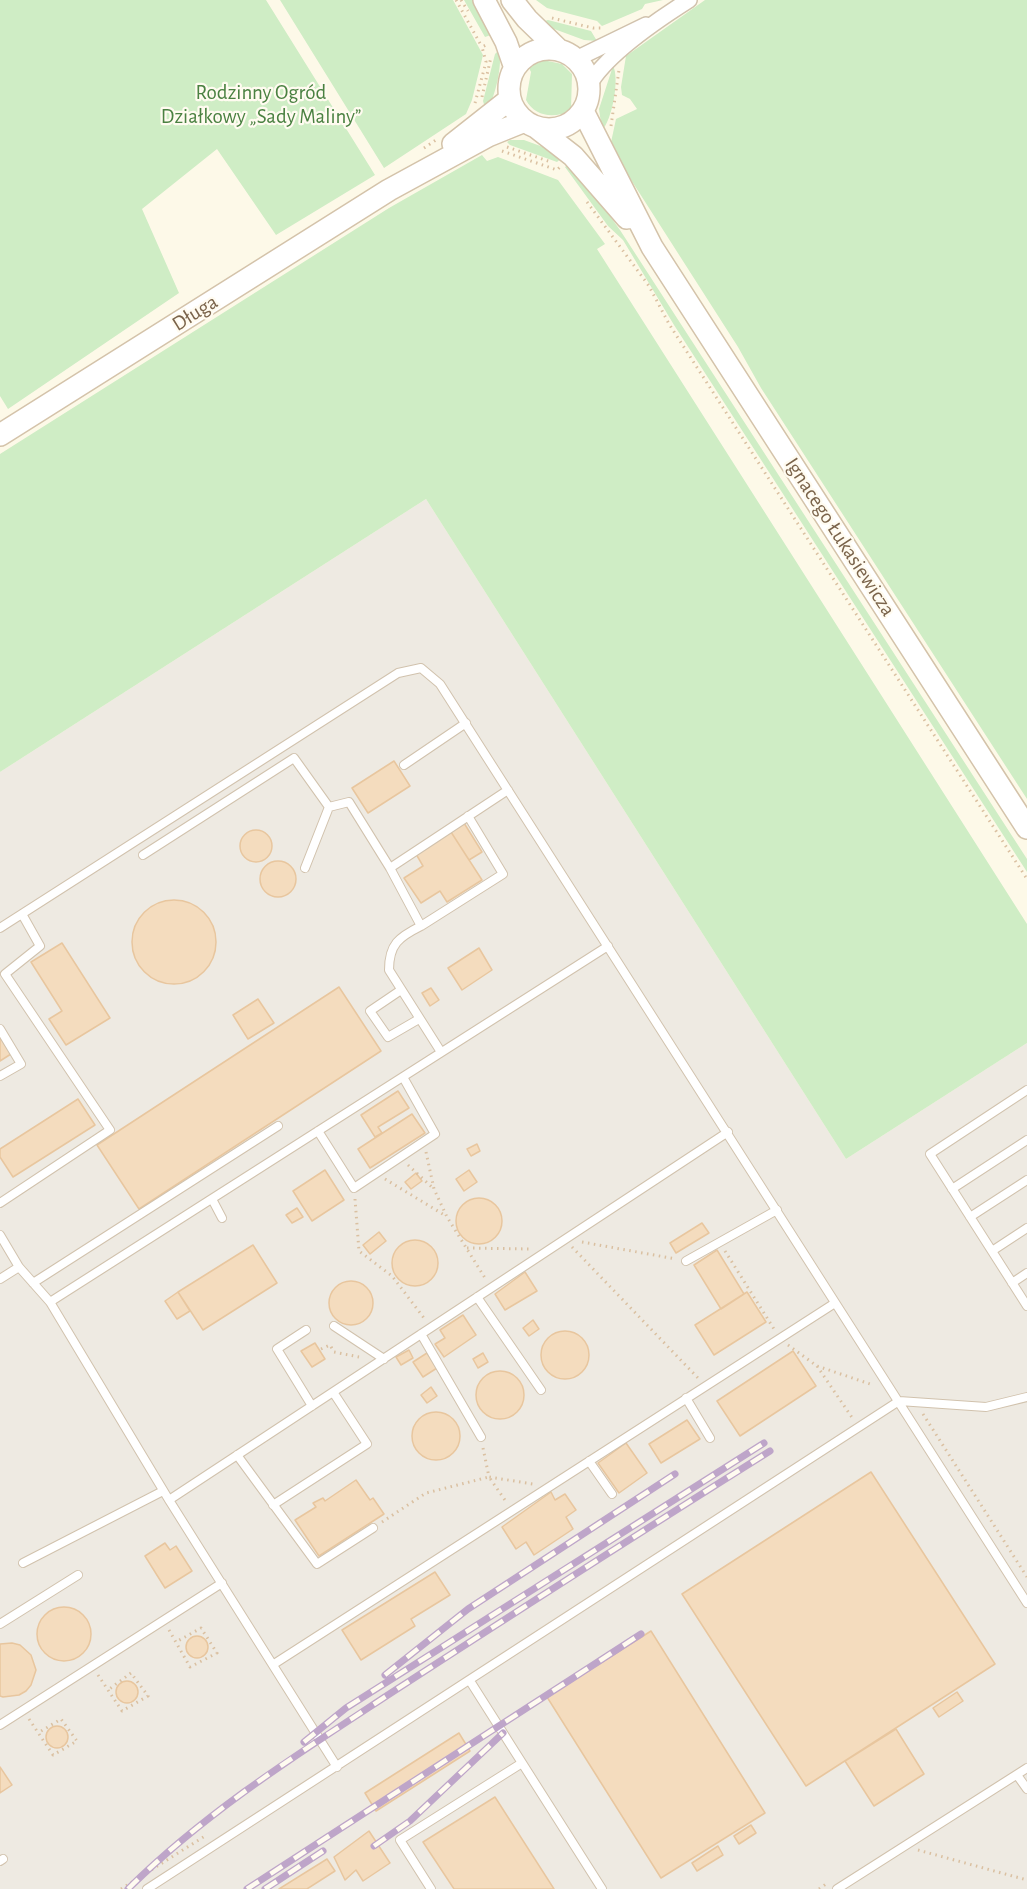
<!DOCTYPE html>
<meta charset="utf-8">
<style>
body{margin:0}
canvas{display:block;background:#fdf9e8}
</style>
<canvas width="1027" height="1889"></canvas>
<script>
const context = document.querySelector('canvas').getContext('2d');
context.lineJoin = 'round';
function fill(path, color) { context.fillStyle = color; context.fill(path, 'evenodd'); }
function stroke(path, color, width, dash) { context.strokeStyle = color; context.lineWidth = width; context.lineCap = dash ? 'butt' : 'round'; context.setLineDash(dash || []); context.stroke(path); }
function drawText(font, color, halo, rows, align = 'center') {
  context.font = font + ' "Alegreya Sans",sans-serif'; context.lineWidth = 4.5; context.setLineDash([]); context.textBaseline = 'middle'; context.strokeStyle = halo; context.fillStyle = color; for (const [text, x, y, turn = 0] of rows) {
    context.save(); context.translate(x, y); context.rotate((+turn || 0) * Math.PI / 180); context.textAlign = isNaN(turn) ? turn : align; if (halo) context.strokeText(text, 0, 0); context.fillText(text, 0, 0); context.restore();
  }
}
const industrial = new Path2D(`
 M426,499L846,1159L1027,1043V1889H0V772Z`);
const green = new Path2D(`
 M0,0H266L375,175L276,235L217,149L142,209L179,293L8,409L0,396Z
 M280,0H453L483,55L472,100L466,114L384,168Z
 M464,0H472L491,35L485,37Z
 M536,0H663L645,4L642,9L602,26L597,21L547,8Z
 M705,0H1027V799L761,388L738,347L610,147L616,119L637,109L630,99L622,95L621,87L626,56Z
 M548,20L591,31L597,41L584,40L538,23Z
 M499,50C503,63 495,100 486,111L483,101L495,54Z
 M543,60L562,64L572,74L571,110C555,119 535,117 526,100L531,72L528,66Z
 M613,66C620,78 612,121 602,130L599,109Z
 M510,140H524L565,155L557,162L510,145L507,142Z
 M482,155L487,161L498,157L558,180L605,244L597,249L1027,924V1043L846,1159L426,499L0,772V454L389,208Z
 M571,162L620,230L1027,859V872L674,325L623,240L608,226L565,167Z`);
const building = new Path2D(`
 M394,761L410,786L368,813L352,788Z
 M464,823L482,852L469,860L451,832Z
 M240 846a16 16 0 1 1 32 0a16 16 0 1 1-32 0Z
 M451,832L482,880L447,902L440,891L421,903L404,878L423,866L416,854Z
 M260 879a18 18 0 1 1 36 0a18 18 0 1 1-36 0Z
 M132 942a42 42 0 1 1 84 0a42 42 0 1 1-84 0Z
 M62,943L110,1018L66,1045L49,1019L62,1011L31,962Z
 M479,948L492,970L462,990L448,968Z
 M339,987L381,1051L139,1209L97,1145Z
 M431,988L439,1000L430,1006L422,993Z
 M258,999L274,1023L248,1039L233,1015Z
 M0,1037L11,1054L0,1061Z
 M398,1091L409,1108L378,1127L382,1133L375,1137L361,1115Z
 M78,1099L95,1125L13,1177L0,1157V1149Z
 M412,1114L425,1133L370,1168L358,1149Z
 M477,1144L480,1151L471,1156L467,1149Z
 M325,1170L344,1200L312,1221L293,1191Z
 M469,1170L477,1182L464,1191L456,1179Z
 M416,1173L422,1181L411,1189L405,1182Z
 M456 1221a23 23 0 1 1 46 0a23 23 0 1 1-46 0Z
 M297,1208L303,1217L292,1223L286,1215Z
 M702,1223L709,1233L676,1253L670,1243Z
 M379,1232L386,1241L370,1254L363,1245Z
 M392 1263a23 23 0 1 1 46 0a23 23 0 1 1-46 0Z
 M253,1245L277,1283L203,1330L178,1292Z
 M717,1250L744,1294L721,1309L694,1265Z
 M525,1272L537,1291L505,1310L495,1294Z
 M329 1303a22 22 0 1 1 44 0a22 22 0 1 1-44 0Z
 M178,1292L190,1311L177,1319L165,1301Z
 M747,1292L766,1322L714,1355L695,1325Z
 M463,1315L476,1335L444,1357L435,1344L445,1338L440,1330Z
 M533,1320L539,1329L529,1336L523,1328Z
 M541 1355a24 24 0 1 1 48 0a24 24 0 1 1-48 0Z
 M315,1343L325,1359L312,1367L301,1351Z
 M409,1350L413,1358L401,1365L396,1357Z
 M793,1351L816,1386L740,1436L717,1401Z
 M427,1353L437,1368L423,1377L413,1362Z
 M483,1353L488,1362L478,1368L473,1359Z
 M476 1395a24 24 0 1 1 48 0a24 24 0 1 1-48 0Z
 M431,1387L437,1396L427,1403L421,1395Z
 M412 1436a24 24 0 1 1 48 0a24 24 0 1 1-48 0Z
 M687,1420L700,1439L661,1463L649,1444Z
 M626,1443L647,1473L619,1493L598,1463Z
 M871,1472L995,1664L806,1786L682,1594Z
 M356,1480L370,1500L373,1498L384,1514L319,1556L295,1520L316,1507L313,1503L323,1498L325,1501Z
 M551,1492L555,1500L565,1494L576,1510L566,1517L573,1529L534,1555L526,1542L516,1549L502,1527Z
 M165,1543L170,1550L176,1546L192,1571L165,1588L145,1556Z
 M435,1572L450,1595L411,1619L415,1626L361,1660L342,1630Z
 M37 1634a27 27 0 1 1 54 0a27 27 0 1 1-54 0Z
 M651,1631L765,1813L661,1878L547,1697Z
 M186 1647a11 11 0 1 1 22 0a11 11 0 1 1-22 0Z
 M12,1643L20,1645L31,1655L36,1670L31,1685L26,1691L19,1695L3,1697L0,1696V1644Z
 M116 1692a11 11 0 1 1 22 0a11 11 0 1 1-22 0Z
 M957,1692L963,1701L939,1717L933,1708Z
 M46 1737a11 11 0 1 1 22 0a11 11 0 1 1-22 0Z
 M896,1729L924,1774L874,1806L845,1761Z
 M459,1733L470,1751L376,1811L365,1793Z
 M0,1767L12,1785L0,1793Z
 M495,1797L554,1889H454L423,1842Z
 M751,1825L756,1833L739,1844L734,1836Z
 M369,1831L390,1863L363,1881L356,1870L345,1880L334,1857Z
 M718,1846L723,1855L697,1871L692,1863Z
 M327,1859L335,1871L307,1889H279Z`);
const path = new Path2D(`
 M456,0L482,47
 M461,0L468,11
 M552,18L593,28H604
 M482,97L491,57
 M475,103L486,62L482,47L486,45
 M611,126L619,70
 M507,147L551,162
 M424,148L436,140
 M502,151L557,170L560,167
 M587,202L649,286L669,324L1027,879
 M426,1152L434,1189L447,1217L485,1278
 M408,1165L434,1189
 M385,1179L446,1216
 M355,1199L359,1251L392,1276L424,1318
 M582,1242L676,1259
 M572,1247L698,1378
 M467,1248L530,1249
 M725,1251L774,1329
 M788,1345L817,1366L873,1385
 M321,1349L330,1345L334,1352L359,1357
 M817,1366L853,1419
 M923,1414L1027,1577
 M483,1448L489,1477L533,1484
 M382,1522L426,1493L489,1477L507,1503
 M169,1630L190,1667L217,1653L201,1628L176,1642
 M98,1675L122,1711L148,1696L131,1673L108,1690
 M29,1719L53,1755L77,1741L61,1719L38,1733
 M918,1850L1027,1880
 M121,1889L205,1836
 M819,1889L826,1884`);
const lane = new Path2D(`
 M404,765L466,723
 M143,855L294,758L329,807L349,802L390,868L508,790
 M305,868L329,807
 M390,868L421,926L503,874L468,816
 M421,926C399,937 389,944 389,970L441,1052
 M0,928L398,673L421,668L440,684L1027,1603
 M401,990L370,1011L388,1037L419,1019
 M0,1029L21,1064L0,1076
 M1027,1090L930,1154L1027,1306
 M318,1131L354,1188L435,1134L403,1077
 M952,1189L1027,1140
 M212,1199L222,1218
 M0,1203L110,1130L5,974L40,946L22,914
 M970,1217L1027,1180
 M0,1235L19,1267L50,1302L169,1500L337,1767
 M992,1251L1027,1228
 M686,1261L777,1210
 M0,1279L19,1267
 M33,1283L278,1126
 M1012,1283L1027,1273
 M477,1297L541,1390
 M50,1302L608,946
 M334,1326L384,1359
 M306,1330L277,1349L312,1406
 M421,1334L481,1437
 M686,1398L710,1438
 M237,1455L317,1564L373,1528
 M589,1461L612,1494
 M169,1500L728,1132
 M273,1505L367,1444L333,1392
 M23,1563L163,1491
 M0,1624L78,1575
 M274,1664L835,1303
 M470,1681L602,1889
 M0,1725L222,1583
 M1017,1775L1027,1789
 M0,1861L3,1859
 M147,1889L899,1401L986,1407L1027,1397
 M431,1889L400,1840L522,1763
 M837,1889L1027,1768`);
const street = new Path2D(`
 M576,59L646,25
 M589,85C606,55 659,19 689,0`);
const secondary = new Path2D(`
 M484,0L506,42L515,68
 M512,0L527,19L559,50
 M509 89a40 40 0 1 1 80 0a40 40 0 1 1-80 0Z
 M583,111L652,247L1027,828
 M537,128L573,156L627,218
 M453,144L510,99
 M0,435L389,190L488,136L525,121`);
const rail = new Path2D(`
 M385,1675L468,1609L675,1474
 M304,1742L346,1708L764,1443
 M374,1846L410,1821L503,1733
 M128,1889C208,1810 301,1752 394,1691C519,1610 644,1530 770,1451
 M247,1889L641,1634
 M265,1889L323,1851`);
const parkNames = [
 ["Rodzinny Ogród",261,93],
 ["Działkowy „Sady Maliny”",261,117]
];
const streetNames = [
 ["Długa",195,313,-32],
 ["Ignacego Łukasiewicza",840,537,57]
];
fill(industrial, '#eeeae2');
fill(green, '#cfedc5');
fill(building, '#f4dcbe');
stroke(building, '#e8c69e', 1.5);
stroke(lane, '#d1c2ad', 10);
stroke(street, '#d1c2ad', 18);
stroke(secondary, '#d4c3aa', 24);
stroke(path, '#dac0a1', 3, [1.5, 4.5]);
stroke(lane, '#fff', 8);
stroke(street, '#fff', 15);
stroke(secondary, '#fff', 21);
stroke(rail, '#bea5c9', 7);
stroke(rail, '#fffbf0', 4.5, [14]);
drawText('21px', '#4a8141', '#fffbf0', parkNames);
drawText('21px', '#7a634a', '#fffbf0', streetNames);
</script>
